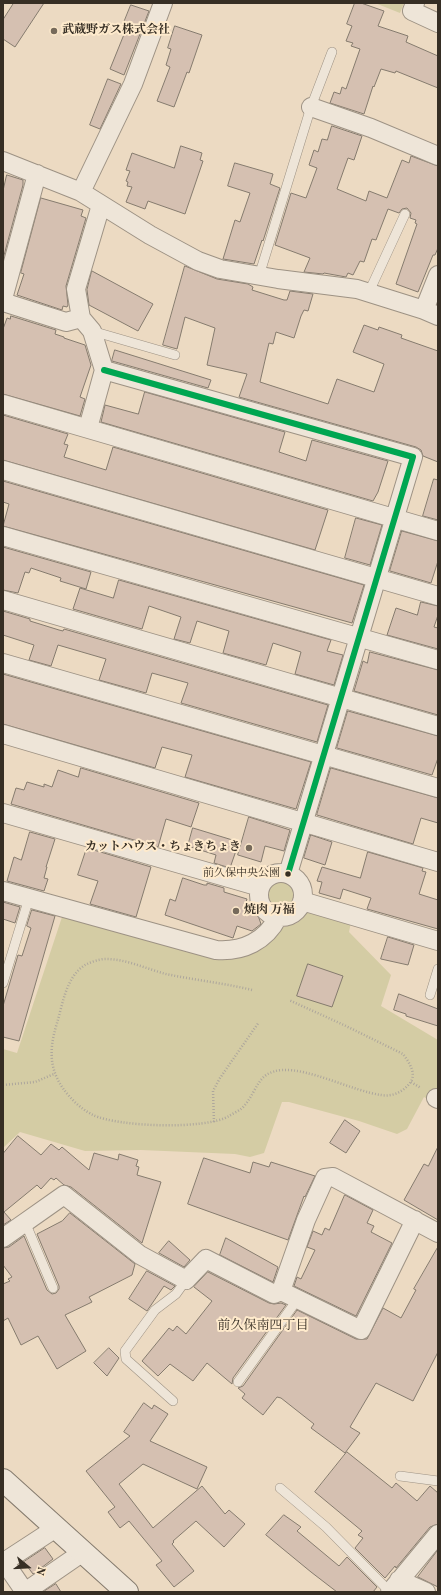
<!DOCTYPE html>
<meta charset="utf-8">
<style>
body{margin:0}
#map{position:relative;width:441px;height:1595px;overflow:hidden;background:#ecdac2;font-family:Vollkorn,serif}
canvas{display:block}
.frame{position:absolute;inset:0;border:4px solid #362e24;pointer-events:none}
.north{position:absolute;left:8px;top:1547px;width:40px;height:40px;-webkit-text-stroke:3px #feeacc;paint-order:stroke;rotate:108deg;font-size:11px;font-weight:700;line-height:16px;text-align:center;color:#362e24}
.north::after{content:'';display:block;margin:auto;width:14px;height:18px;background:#362e24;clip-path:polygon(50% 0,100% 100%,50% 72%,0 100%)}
</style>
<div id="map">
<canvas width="441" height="1595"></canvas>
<div class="frame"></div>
<div class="north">N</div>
</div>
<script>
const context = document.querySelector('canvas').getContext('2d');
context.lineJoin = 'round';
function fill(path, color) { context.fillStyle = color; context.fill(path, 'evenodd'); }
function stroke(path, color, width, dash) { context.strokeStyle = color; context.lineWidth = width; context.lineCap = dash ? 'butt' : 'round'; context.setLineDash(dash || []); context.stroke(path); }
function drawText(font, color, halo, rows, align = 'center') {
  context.font = font + ' Vollkorn,"Noto Serif JP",serif'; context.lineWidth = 4; context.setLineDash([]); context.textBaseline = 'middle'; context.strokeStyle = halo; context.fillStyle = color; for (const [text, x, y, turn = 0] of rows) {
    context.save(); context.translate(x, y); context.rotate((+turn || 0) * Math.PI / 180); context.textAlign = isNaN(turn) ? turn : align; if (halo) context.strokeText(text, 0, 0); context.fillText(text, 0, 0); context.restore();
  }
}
const green = new Path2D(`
 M375,3H404L400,13Z
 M266 894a14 14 0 1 1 28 0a14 14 0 1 1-28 0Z
 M309,910L351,922L349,932L391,975L381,1006L438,1040V1093L434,1103L424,1097L407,1129L397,1134L359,1121L289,1102H282L264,1153L250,1157L235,1154L141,1150L85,1151L20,1132L3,1148V1049L17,1053L63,914L224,957L281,928L297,923L303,918Z`);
const building = new Path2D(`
 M14,3H44L15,47L3,39V20Z
 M355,3H361L384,11L378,26L408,36L406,42L438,56V88L396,71L395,73L381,69L374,87L373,86L364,114L330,103L334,92L340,94L342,87L346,89L360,49L351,46L353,43L346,41L352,26L347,24Z
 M131,5L149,11L124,75L110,69L127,27L123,25Z
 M175,26L202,35L189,73L187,72L174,107L157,101L170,67L166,65L171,49L168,48Z
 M108,79L121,84L100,129L90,125Z
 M332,126L362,136L354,160L348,158L337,189L366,201L369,191L387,198L402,160L409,163L411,156L438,166V248L435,255H433L418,292L396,284L417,224L415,223L416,220L410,218L411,213L407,208L402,209L399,213L388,209L376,240L372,239L364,262L360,261L353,275L348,273L346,277L324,273L323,274L304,272L310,258L275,245L291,193L306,198L317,168L309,165L314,150L318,152L322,139L327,140Z
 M181,146L202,153L200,160L203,161L185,214L148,201L145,209L126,202L132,187L127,186L128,182L126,181L130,171L126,170L132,153L174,168Z
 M235,163L273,174L270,184L280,188L263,241L262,240L254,264L223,259L235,220L240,222L250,193L228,186Z
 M7,175L23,180V185L3,259V191Z
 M41,198L83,210L81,216L86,218L66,286L68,305L67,307L63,306L62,310L17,295L24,274L21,273Z
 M185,266L217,279L248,284L253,287L252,290L284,300H287L290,291L313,294L308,311L304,310L301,316L294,338L276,332L273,344L269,343L260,382L328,404L337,379L374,392L384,364L353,352L364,325L378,330L379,327L402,335L401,338L438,351V462L423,456L421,450L416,447L239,397L247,374L207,365L215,328L185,317L177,349L163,345Z
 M92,271L153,304L138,331L89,305L87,290Z
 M11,316L56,330L55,334L64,337V338L85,345L91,365L80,397L85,399L80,416L3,394V329L7,318L10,319Z
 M115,350L211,380L208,388L112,361Z
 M145,392L285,432L279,452L306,461L312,440L388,461L378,492L373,501L101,422L105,405L138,414Z
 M3,415L68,434L64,444L68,445L64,457L106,470L113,447L328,510L315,550L3,460Z
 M434,479L438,480V520L423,516Z
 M3,481L364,585L352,623L3,526L9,504L3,502Z
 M356,518L382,525L370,565L345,558Z
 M402,531L438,541V561L431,583L390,571Z
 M3,547L91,572L86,589L60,581L61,578L31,568L29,573L25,572L18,593L3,590Z
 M119,580L331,640L327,651L343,655L334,685L295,674L301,652L273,643L266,665L223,653L229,631L197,621L190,643L174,639L181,617L149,606L142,629L73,609L80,588L113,598Z
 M421,602L438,606V615L434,627L438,628V649L387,635L396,608L417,615Z
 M3,611L30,619V621L59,630L63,631L64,629L328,705L317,742L181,703L188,683L152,673L146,693L99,680L106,659L58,645L51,666L29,660L34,645L3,635Z
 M370,652L438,670V715L354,691L363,661L367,663Z
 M3,674L311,762L296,809L185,777L192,755L162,747L155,768L3,724Z
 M348,711L438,736V758L432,775L337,748Z
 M81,768L199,803L191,827L166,819L158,847L11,804L16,788L24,790L27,782L44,787V784L52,787L58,770L78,777Z
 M331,768L438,798V823L421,818L413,844L317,815Z
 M249,817L290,830L284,851L265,846L261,862L238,855Z
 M193,828L239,842L230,868L214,863L216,855L188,846Z
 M30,832L55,839L46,867H47L44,878L48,879L44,891L7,881L14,857L21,860Z
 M311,835L332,842L325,865L304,858Z
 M87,848L151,867L136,917L90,904L98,881L78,875Z
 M368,852L423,868L422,871L426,872L419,894L438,900V929L367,909L371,898L343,889L340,899L319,893L322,882L317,881L322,867L360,878Z
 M183,878L204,885H207V883L224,888V892L247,899L245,905L255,907L261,924L252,931L237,926L233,938L165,915L170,899L175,901Z
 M3,902L20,907L15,923L3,919Z
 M32,910L55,916L19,1041L3,1037V1006L18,955L22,956L31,928L27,926Z
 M388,937L414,945L408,965L381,959Z
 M308,964L343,976L332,1007L297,996Z
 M399,994L438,1009V1026L406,1016V1014L394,1010Z
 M345,1120L360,1131L346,1153L330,1143Z
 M18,1136L41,1155L51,1144L59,1150L62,1147L89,1170L94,1153L118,1160L119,1154L138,1160L136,1166L139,1167L137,1175L161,1182L142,1243L71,1187L64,1185L56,1178L54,1180L51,1178L41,1189L37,1185L4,1212L11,1220L3,1225V1154Z
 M438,1147V1220L404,1200L424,1164L428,1166Z
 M204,1158L250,1173L253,1162L269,1167L271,1162L315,1176L305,1197L304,1196L288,1240L188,1204Z
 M345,1195L373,1210L367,1223L374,1226L371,1232L392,1243L356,1316L294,1286L297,1277L301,1279L315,1250L307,1247L313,1231L322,1235L325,1228L329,1230Z
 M70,1213L135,1264L132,1275L89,1297L92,1302L65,1315L86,1351L57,1369L38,1336L21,1345L8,1318L3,1321V1284L10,1281L8,1279L12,1277L3,1265V1248L9,1247L24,1236L47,1290L52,1294L56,1293L59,1289V1286L37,1234L62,1221Z
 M226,1238L278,1267L273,1282L220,1255Z
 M169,1241L190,1260L184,1267L159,1253Z
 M438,1247V1352L413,1401L376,1383L350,1427L360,1433L345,1453L311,1428L314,1424L281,1398L277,1397L263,1415L242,1398L245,1394L238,1388L243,1386L297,1310L356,1339H367L383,1308L401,1318L416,1290L414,1289Z
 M147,1271L175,1286L171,1290L164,1286L147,1311L129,1299Z
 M208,1272L269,1303L274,1304L281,1303L286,1305L233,1378L232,1384L207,1363L193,1381L170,1364L158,1376L142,1361L169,1328L173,1331L177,1326L186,1334L212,1301L194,1287Z
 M109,1348L119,1358L107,1376L94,1363Z
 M144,1403L152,1409L154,1405L168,1414L150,1441L207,1467L197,1489L143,1464L119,1484L153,1528L202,1486L225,1514L229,1510L245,1524L224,1547L196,1521L173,1541L174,1542L172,1544L194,1571L174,1587L156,1565L162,1561L129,1521L120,1528L108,1512L115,1507L86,1471L130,1436L124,1432Z
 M347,1452L392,1488L396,1483L417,1501L430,1486L438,1493V1524L430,1527L396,1568L395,1566L385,1578L355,1548L363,1538L358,1535L362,1531L315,1492Z
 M284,1515L301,1527L297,1531L339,1566L347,1557L377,1587L373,1592H337L311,1572L266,1535Z
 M45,1548L53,1559L33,1574L24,1562Z
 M438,1550V1587L418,1577Z
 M56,1584L61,1592H46L45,1591Z`);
const path = new Path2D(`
 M252,990C224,983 194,980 166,974C147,969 126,959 106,959C99,959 91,962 85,965C66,977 63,1003 57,1023C48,1052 49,1074 70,1097C76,1104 85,1111 93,1115C118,1127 206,1130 229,1116C234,1113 241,1110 244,1106C258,1090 257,1072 282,1070C309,1068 353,1091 381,1095C392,1097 403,1092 410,1083C417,1074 409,1062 403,1054L346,1026L289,1000
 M411,1082L421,1088
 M3,1085L35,1082L54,1074
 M214,1122L213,1091L220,1078L259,1022`);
const lane = new Path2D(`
 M259,276L311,107L332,52
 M369,292L405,214
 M92,331L175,355
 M3,983L29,898
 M430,995L438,969
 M25,1222L53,1288
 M238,1382L297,1300
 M173,1401L126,1359L125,1351L155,1310L176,1294L186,1280
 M400,1476L438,1481
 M280,1488L326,1527L390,1592`);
const street = new Path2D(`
 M415,3L412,11L438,23
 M311,107L371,128L438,156
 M3,161L81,192L150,235L198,261L220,269L278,279L357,289L424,310L438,316
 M81,192L133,84L163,3
 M3,299L37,174
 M3,302L66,322L81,318
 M424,310L438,275
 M104,370L413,457L288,874
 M3,404L438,531
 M88,428L104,370L92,331L81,318L76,289L101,205
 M3,470L438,596
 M3,536L438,660
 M3,600L438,726
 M3,663L438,788
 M3,734L438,862
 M3,813L260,887
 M259 895a22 22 0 1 1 44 0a22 22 0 1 1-44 0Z
 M3,891L216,950C243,952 266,941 278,917
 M302,901L438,941
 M436,1098L438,1099
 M3,1238L64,1195L140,1255L186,1280L206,1259L274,1294L281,1291L361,1330L415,1220
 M281,1291L306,1220L325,1178L333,1177L438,1233
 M3,1560L25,1592L83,1552
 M4,1562L56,1528
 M399,1580L426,1592
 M390,1592L438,1534`);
const secondary = new Path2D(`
 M3,1480L127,1592`);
const bus1 = new Path2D(`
 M104,370L413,457L288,874`);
const markers = [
 [54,31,4,"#766a5b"],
 [249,848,4,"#766a5b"],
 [288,874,3.5,"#362e24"],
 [236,911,4,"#766a5b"]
];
const busNames = [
 ["前久保中央公園",280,874]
];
const poiNames = [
 ["武蔵野ガス株式会社",62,31],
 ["カットハウス・ちょきちょき",241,848,"right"],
 ["焼肉 万福",244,911]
];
const neighbourhoodNames = [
 ["前久保南四丁目",263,1327]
];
fill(green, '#d4cca4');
fill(building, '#d5c0b1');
stroke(building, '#857b6e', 1);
stroke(lane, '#9d9284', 10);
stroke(street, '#9d9284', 20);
stroke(secondary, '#857b6e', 24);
stroke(path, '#ada69c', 2.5, [1, 2]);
stroke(lane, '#eee5d8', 9);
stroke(street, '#eee5d8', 18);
stroke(secondary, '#eee5d8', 22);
stroke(bus1, '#00a651', 6);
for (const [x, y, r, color] of markers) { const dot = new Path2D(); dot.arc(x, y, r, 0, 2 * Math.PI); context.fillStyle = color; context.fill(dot); stroke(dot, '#feeacc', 1.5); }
drawText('11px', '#362e24', '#feeacc', busNames, 'right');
drawText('bold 12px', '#362e24', '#feeacc', poiNames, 'left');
drawText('13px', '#362e24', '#feeacc', neighbourhoodNames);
</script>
